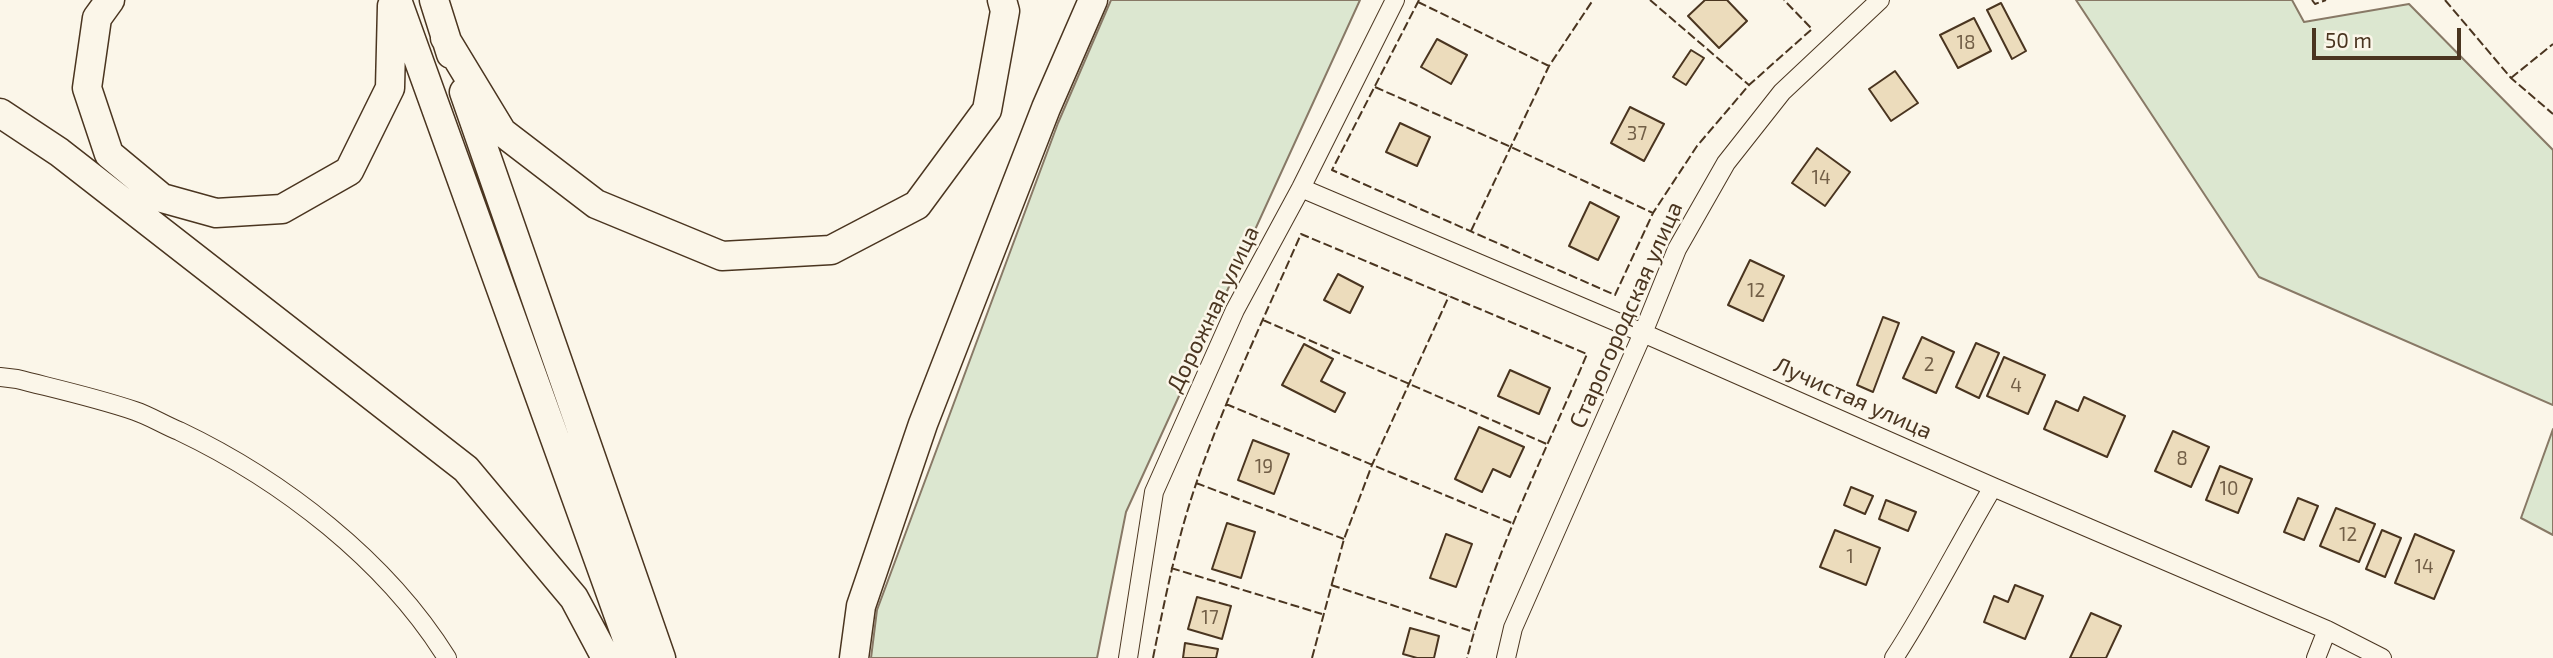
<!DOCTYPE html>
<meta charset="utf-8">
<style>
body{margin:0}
#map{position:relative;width:2553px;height:658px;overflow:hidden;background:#fbf6e9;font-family:"Exo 2",sans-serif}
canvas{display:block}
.scale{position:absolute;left:2312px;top:28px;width:149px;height:32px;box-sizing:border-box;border:4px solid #4a3520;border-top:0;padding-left:9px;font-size:21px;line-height:24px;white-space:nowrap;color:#4a3520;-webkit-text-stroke:5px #fbf6e9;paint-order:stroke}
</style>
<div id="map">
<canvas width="2553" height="658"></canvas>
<div class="scale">50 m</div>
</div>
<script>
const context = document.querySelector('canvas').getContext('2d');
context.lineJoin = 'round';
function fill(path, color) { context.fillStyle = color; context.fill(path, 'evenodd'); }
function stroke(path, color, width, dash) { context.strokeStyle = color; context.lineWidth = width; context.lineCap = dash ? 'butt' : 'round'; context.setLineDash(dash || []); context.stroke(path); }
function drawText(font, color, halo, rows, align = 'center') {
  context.font = font + ' "Exo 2",sans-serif'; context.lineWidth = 5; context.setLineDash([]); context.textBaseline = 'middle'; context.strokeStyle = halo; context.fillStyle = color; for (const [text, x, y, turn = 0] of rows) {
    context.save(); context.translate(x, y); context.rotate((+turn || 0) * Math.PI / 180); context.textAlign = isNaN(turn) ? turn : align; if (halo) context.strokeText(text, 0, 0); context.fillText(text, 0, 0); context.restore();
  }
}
const green = new Path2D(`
 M1111,0H1360L1126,512L1097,658H871L877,610L1058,123Z
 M2076,0H2292L2304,22L2409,4L2553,150V405L2259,277Z
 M2553,429V535L2521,518Z`);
const building = new Path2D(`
 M1705,0H1727L1747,21L1719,48L1688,16Z
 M2001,3L2026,51L2012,59L1987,10Z
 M1974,18L1991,51L1958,68L1940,35Z
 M1437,39L1467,55L1451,84L1421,67Z
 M1691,50L1704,58L1686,85L1673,77Z
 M1895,71L1918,103L1891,121L1869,89Z
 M1630,107L1664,124L1644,161L1611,143Z
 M1400,123L1430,137L1417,166L1386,152Z
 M1817,148L1850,172L1825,206L1792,183Z
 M1590,202L1619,217L1598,260L1569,246Z
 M1750,260L1784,276L1763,321L1728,305Z
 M1338,274L1363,287L1350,313L1324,300Z
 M1883,317L1899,323L1873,392L1857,385Z
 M1922,337L1954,352L1936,393L1903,378Z
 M1976,343L1999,353L1979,398L1956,387Z
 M1304,344L1333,359L1321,381L1345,393L1335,412L1282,385Z
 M2004,357L2045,375L2028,414L1987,396Z
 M1510,370L1550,388L1539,414L1498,396Z
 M2084,397L2125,416L2107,457L2044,429L2056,401L2078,411Z
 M1479,427L1524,447L1510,477L1493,469L1482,492L1455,479Z
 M2173,431L2209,447L2191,487L2155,471Z
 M1253,440L1289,454L1274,494L1238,480Z
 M2220,466L2252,479L2238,513L2206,500Z
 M1851,487L1873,496L1865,514L1844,505Z
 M2298,498L2318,506L2304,540L2284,532Z
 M1886,500L1916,512L1908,531L1879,519Z
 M2336,508L2375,524L2359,562L2320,546Z
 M1227,523L1255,532L1241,578L1212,569Z
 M1835,530L1880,548L1866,585L1820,567Z
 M2382,530L2401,538L2385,577L2366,569Z
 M1446,534L1472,544L1456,587L1430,578Z
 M2415,534L2454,551L2434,599L2395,583Z
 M2015,585L2043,596L2025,639L1984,622L1994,596L2008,602Z
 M1197,597L1231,606L1222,639L1188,629Z
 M2091,613L2121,626L2106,658H2070Z
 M1410,628L1439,636L1434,658H1417L1403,654Z
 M1185,643L1218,649L1216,658H1183Z`);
const street = new Path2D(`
 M1301,188L1643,333L1993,487L2327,630L2382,658
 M0,377L17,379C56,389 97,398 135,411C150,416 164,425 179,431C282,480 386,560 447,658
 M1128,658L1154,492L1235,310L1301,188L1395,0
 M1506,658L1513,628L1643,333L1677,249L1726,163L1782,92L1880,0
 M1894,658C1930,603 1959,544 1993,487
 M2316,658L2327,630`);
const primary = new Path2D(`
 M110,0L97,18L87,88L109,154L162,198L216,213L282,209L349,171L390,88L392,6
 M397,0L634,658
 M434,0L451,54
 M445,38L502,132L596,204L722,256L831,250L917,205L987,110L1005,11L1002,0
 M464,92L661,658
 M0,113L59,152L466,469L574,598L606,658
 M854,658L861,606L923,424L1046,108L1093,0`);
const fence = new Path2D(`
 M1419,0L1332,170L1615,295L1653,213L1697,146L1749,85L1812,29L1784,0
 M1650,0L1749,85
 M2312,0L2315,4L2326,0
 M2445,0L2511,78L2553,114
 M1418,2L1549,66
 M2511,78L2553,44
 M1375,87L1511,147L1653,213
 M1471,231L1549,66L1593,0
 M1263,320L1549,445
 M1226,404L1512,523
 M1196,483L1344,539
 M1171,568L1322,614
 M1331,585L1474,632
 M1153,658C1165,598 1177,539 1197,481C1226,397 1265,316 1301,234L1587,354C1545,454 1494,552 1467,658
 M1312,658L1344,539L1372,465L1449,296`);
const numberNames = [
 ["18",1966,43],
 ["37",1637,134],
 ["14",1821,178],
 ["12",1756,291],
 ["2",1929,365],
 ["4",2016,386],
 ["8",2182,459],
 ["19",1264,467],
 ["10",2229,489],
 ["12",2348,535],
 ["1",1850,557],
 ["14",2424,567],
 ["17",1210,618]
];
const streetNames = [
 ["Дорожная улица",1213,309,-64],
 ["Старогородская улица",1626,315,-66],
 ["Лучистая улица",1853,398,24]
];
fill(green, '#dce7d0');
stroke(green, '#887966', 2);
fill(building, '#ecdcbc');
stroke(building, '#4a3520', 2);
stroke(street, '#4a3520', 20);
stroke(primary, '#4a3520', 31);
stroke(street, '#fbf6e9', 18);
stroke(primary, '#fbf6e9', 28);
stroke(fence, '#4a3520', 2, [9, 3.5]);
drawText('19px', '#725f47', null, numberNames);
drawText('23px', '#4a3520', '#fbf6e9', streetNames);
</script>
